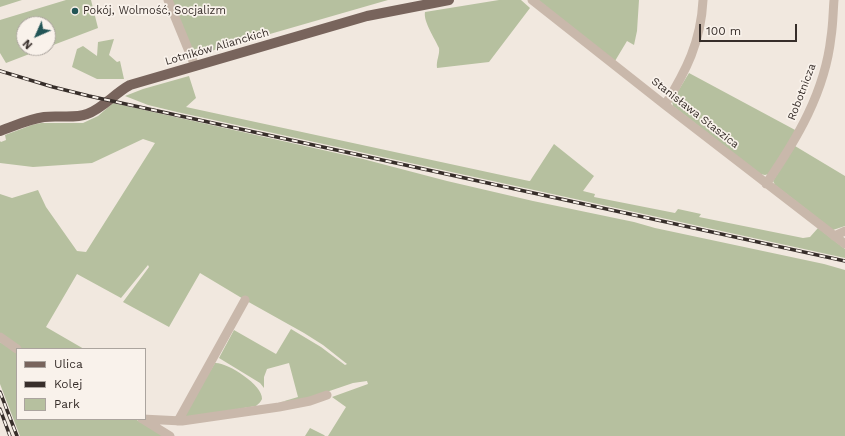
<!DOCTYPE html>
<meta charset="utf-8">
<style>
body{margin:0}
#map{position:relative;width:845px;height:436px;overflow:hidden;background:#f1e8df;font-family:"Work Sans",sans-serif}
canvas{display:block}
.legend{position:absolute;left:16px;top:348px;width:130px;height:72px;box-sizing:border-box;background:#f9f2eb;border:1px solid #aba49e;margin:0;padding:5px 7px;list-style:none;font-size:12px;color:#372e2a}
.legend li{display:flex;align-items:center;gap:8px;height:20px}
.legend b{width:20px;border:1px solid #aba49e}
.north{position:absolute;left:16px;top:16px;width:40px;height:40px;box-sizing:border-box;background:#f9f2eb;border:1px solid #aba49e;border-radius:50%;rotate:225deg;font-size:11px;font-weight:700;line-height:16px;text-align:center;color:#372e2a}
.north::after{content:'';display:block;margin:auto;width:14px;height:18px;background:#225556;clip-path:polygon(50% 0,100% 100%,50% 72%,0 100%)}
.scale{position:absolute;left:699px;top:24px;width:98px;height:18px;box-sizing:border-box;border:2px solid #372e2a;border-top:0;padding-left:5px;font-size:12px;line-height:14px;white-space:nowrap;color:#372e2a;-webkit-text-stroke:3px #f9f2eb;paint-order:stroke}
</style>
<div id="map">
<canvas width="845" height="436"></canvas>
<ul class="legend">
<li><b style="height:5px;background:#78645c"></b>Ulica</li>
<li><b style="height:5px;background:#372e2a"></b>Kolej</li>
<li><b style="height:11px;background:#b6c09f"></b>Park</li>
</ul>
<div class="north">N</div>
<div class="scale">100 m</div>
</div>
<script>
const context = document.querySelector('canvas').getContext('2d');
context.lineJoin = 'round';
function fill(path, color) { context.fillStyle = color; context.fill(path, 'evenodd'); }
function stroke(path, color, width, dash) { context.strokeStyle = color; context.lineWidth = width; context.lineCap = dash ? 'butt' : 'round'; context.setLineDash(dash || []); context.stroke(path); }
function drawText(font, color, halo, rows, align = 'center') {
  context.font = font + ' "Work Sans",sans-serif'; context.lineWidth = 3.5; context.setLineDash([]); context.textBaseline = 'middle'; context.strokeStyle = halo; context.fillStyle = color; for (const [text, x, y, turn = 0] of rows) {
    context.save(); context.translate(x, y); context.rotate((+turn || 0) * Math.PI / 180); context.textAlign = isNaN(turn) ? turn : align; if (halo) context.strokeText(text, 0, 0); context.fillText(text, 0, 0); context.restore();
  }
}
const green = new Path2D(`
 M0,0H22L0,7Z
 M66,0H91L98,28L48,47V24H24V48H45L6,63L0,53V20Z
 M172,0H388L197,55L193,51Z
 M499,0H521L530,8L489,62L437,68C436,60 440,55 439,48C435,39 423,21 425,12Z
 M538,0H639L637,31L634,45L627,41L615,61Z
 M114,39L109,55L117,62L120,61L124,79H97L72,67L77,49L83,46L97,56L98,42Z
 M689,73L797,131L769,174L765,175L760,174L673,106L672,101Z
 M189,76L196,98L186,107L529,181H530L554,144L594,176L583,191L595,194L594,197L675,213L678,209L701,214L699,217L803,238L810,237L818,228L845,249V258L177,112L148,105L125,96L143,89Z
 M113,103L363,159L447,181L533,201L634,222L655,228L824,264L845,270V436H328L346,407L332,397L368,384L367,381L353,383L306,399L281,402L298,397L289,363L267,369L264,377V388L260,383L219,358L234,330L276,354L291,329L321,347L345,365L347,364L323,345L304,333L245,300L200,273L169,327L123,302L149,267L148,265L121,298L77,274L46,327L84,349H23L8,341L0,333V194L12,198L38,190L46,207L77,251L86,252L155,143L143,139L92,163L33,167L0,163V141L1,142L6,140L5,135L32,125L41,123H83L98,116Z
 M795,146L845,176V226L833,230L775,185L773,181Z
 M0,342L17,353V419H135L166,436H20L0,384Z
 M215,363C227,362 263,385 262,399C261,402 258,404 256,406L185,418V413Z
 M310,428L324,435L325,436H305Z`);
const minor = new Path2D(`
 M168,0L195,66
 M532,0L665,105L845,244
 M665,105C686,71 701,42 703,0
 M766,184C797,139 825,92 831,37C833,25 833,12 834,0
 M834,236L845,231
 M0,337L17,349
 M142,419L182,421L279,407L310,401L327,395
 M144,420L170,436
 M178,421L245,300`);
const major = new Path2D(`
 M0,131C14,126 29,119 44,117C58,115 74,119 87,114C102,109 115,93 130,85L367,16L449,0`);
const rail = new Path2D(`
 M0,71L53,87L89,96L845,261
 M0,392L17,436
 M0,409L10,436`);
const markers = [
 [75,11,4,"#225556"]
];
const poiNames = [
 ["Pokój, Wolmość, Socjalizm",83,11]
];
const streetNames = [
 ["Lotników Alianckich",217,47,-16],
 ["Robotnicza",802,92,-69],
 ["Stanisława Staszica",695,113,38]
];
fill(green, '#b6c09f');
stroke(minor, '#c9b8ab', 9);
stroke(major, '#78645c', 10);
stroke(rail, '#372e2a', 3.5);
stroke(rail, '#f9f2eb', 2, [6]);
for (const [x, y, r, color] of markers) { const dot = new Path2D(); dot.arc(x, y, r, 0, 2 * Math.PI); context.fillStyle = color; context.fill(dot); stroke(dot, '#f9f2eb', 1.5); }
drawText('11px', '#372e2a', '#f9f2eb', poiNames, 'left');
drawText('11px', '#372e2a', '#f9f2eb', streetNames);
</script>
